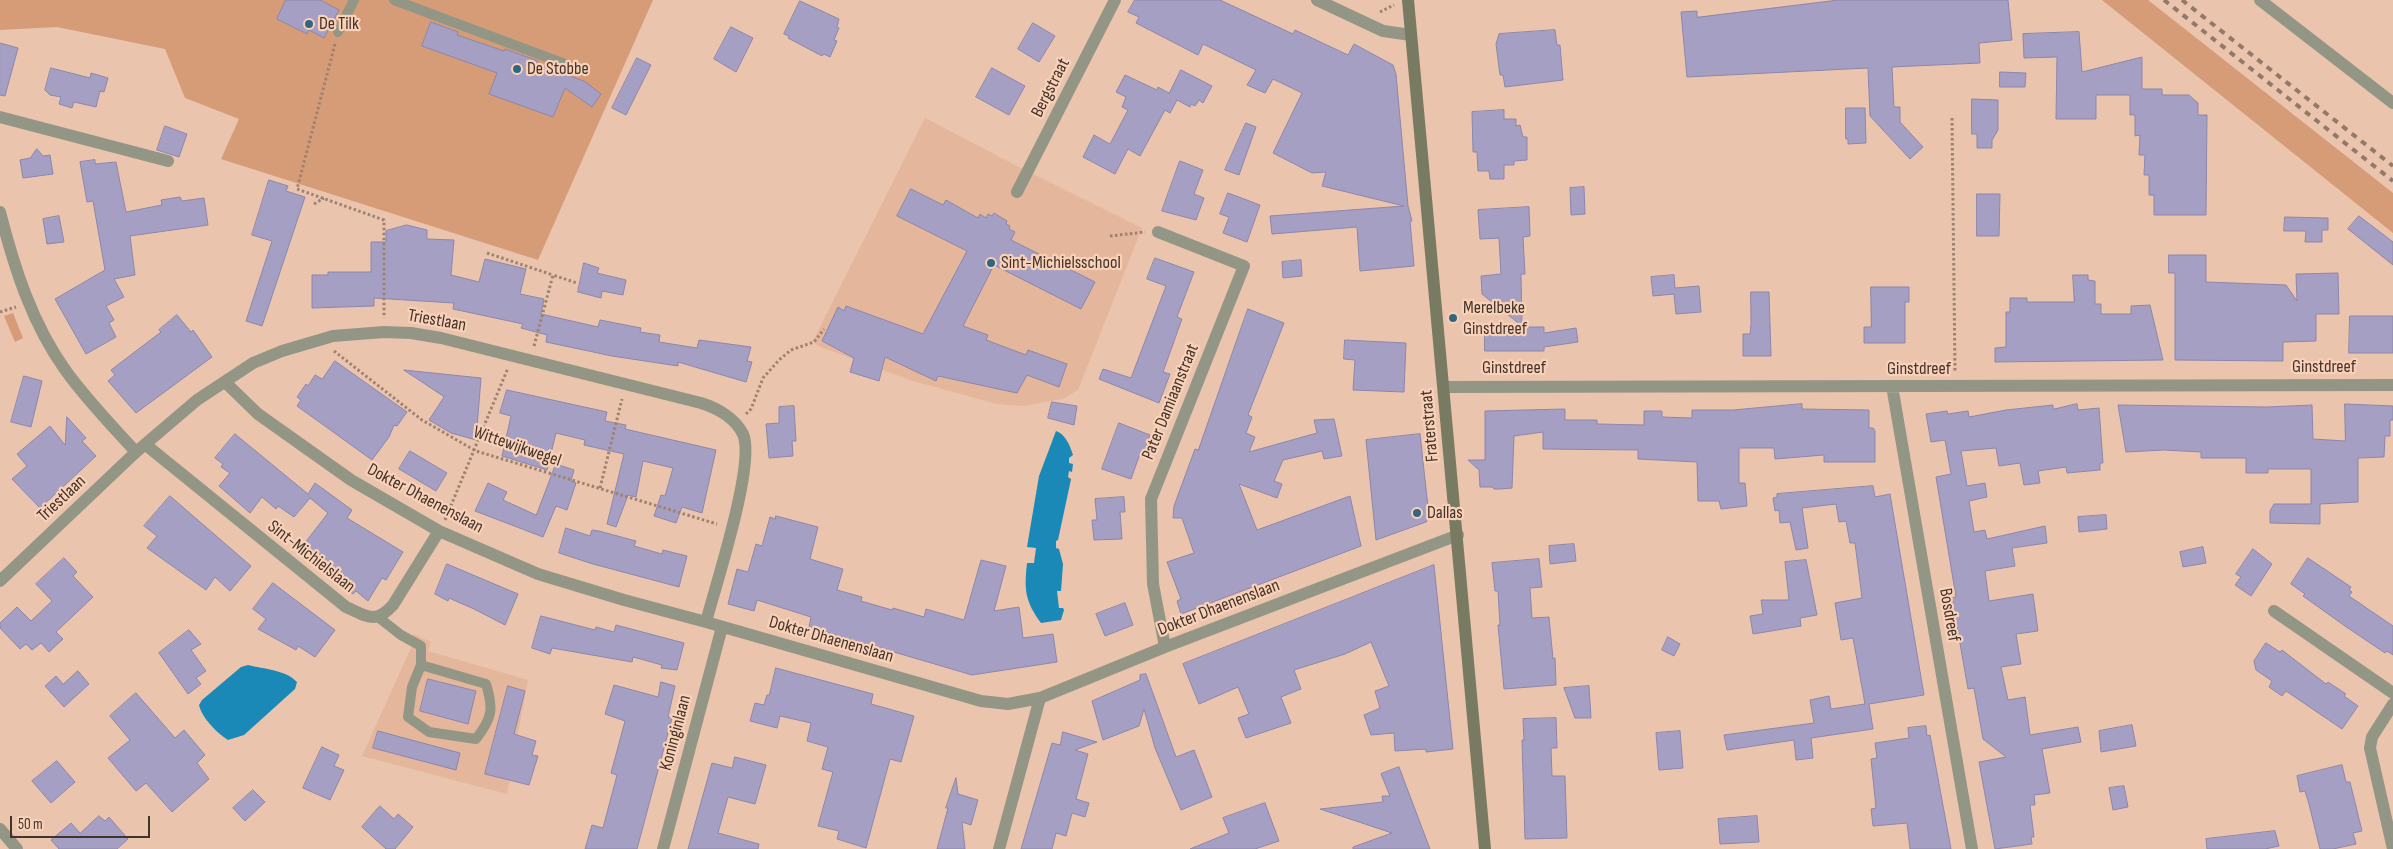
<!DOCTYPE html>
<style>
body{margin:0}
#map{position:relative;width:2393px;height:849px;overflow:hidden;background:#ebc4ad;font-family:"Sofia Sans Condensed",sans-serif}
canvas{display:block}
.scale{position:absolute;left:10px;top:816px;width:140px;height:22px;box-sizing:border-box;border:2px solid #43342a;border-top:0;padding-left:6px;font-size:15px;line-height:18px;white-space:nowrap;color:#43342a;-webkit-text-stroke:4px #f9d1b9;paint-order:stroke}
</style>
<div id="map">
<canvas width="2393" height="849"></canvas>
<div class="scale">50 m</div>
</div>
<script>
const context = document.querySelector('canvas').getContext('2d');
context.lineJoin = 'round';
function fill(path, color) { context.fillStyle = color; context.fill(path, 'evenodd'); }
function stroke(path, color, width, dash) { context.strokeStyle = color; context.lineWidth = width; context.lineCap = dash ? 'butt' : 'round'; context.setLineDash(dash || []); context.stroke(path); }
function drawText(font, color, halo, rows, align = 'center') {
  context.font = font + ' "Sofia Sans Condensed",sans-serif'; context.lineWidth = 4.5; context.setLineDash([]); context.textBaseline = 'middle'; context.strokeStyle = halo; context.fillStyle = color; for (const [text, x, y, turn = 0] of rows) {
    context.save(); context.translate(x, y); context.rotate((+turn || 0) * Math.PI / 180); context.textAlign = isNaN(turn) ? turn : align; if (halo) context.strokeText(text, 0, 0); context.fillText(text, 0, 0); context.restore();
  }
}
const built = new Path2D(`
 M925,118L1015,165L1142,228L1078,390L1062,399L1023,406L997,404L913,381L818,346L813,341Z
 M413,634L431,642L428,651L528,680L507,794L362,756L411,648Z`);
const green = new Path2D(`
 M0,0H653L538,260L221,159L239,119L185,98L165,49L57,27L0,30Z
 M2102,0H2148L2393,193V233Z
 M13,313L23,338L15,342L4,316Z`);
const water = new Path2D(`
 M1056,431C1065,434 1070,445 1073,455L1069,458V463L1073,464L1072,472L1069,471L1068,477L1071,479L1070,484L1058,540L1056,541V548L1059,549L1063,564L1061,591H1057L1059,608H1063L1064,610L1061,620L1041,623C1025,601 1024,590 1027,563H1034L1036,548L1027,547L1039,476Z
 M248,665C264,669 286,670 297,682L295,689L244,735L228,740C217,733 202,718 199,705L202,700L241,667Z`);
const building = new Path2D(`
 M286,0H320L339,10L324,38L309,30L307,34L277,19Z
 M1135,0H1220L1293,34L1295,30L1348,55L1354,44L1393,65L1396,74L1408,206L1412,221H1410L1414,266L1360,271L1357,227L1272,234L1270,216L1404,206L1322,186L1326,172L1312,173L1273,153L1302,93L1273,79L1265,93L1247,85L1256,70L1203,44L1198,55L1136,23L1139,17L1128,12Z
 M1839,0H2008L2012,40L1979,43L1980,63L1892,67L1894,107H1900V122L1923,147L1910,159L1870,116L1868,68L1687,77L1681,12L1697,11V17Z
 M800,1L839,19L837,27L839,28L834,40L837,41L830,57L824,54L822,56L788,38L789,36L784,34Z
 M431,22L458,32L457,35L504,51L505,49L538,61L536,64L584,81L601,94L592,107L565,88L553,117L489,94L497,73L422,46Z
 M1033,23L1055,36L1039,62L1018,49Z
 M731,27L753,38L736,72L714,59Z
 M1555,30L1557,45H1560L1563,80L1505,87L1503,75H1500L1496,44L1499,34Z
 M2079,32L2082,72L2142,57V89H2162V95H2189L2198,103V115H2207L2206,215H2154V195H2149V175H2144L2145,155H2139L2140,135L2135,136V115H2130V95H2096V119H2056L2057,57L2024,58L2023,34Z
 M0,43L18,48L5,96L0,95Z
 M637,58L651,65L626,115L612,108Z
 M51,68L90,78L91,73L108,78L104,92L100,91L96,107L74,102L72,108L59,104L61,97L50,95L45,90Z
 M992,68L1025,86L1009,115L976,97Z
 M1181,70L1212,86L1203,103L1199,100L1195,106L1191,104L1190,107L1177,100L1170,113L1165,110L1140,156L1128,149L1115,174L1083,157L1094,135L1110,144L1128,110L1122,107L1126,97L1116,92L1125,75L1157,90L1158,87L1169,93Z
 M2000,72L2026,73L2025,87H2000Z
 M1972,99L1998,100V130L1992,140V148H1977V134H1972Z
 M1846,108H1865L1866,143L1848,144V139H1846Z
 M1504,110V119H1516V126L1520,125L1523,137H1527V160L1514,161V165H1504V179H1490L1489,171H1478L1477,152H1473L1472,112Z
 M1246,123L1256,127L1239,175L1225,170Z
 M165,126L187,134L179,157L157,150Z
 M37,149L43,156L50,155L53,174L23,178L20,160L30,158Z
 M95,160V164L116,162L126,212L162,205L161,200L180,197L182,201L204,198L208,225L130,236L135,275L114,279L124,297L106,306L114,320L109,323L116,337L86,354L55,299L105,270L93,201L87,202L80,162Z
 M1180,161L1203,170L1194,194L1204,198L1196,220L1162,211Z
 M269,180L288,186L286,191L305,197L262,326L246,321L272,241L252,235Z
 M1584,187L1585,214L1571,215L1570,188Z
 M911,189L943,205L946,200L978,218L980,214L986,218L988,214L992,216L994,213L1007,221L1006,224L1010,226L1009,229L1015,232L1011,240L1095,282L1081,309L994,265L963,326L988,335L986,340L1026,355L1028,350L1067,364L1059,387L1027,375L1017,393L938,376L936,381L885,357L879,381L850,372L854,358L822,341L838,307L844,311L846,306L923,334L967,251L897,216Z
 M1228,193L1260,205L1247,242L1223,233L1229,217L1220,214Z
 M1977,194H2000L1999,236H1977Z
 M1529,207L1530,236L1523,237L1525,274H1521L1522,326L1482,294L1481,276L1501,274L1499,238L1480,239L1478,210Z
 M59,216L64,242L47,244L43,219Z
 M2359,216L2393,242V265L2348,229Z
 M2285,217L2328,218V230H2322V242H2305L2306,231H2284Z
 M407,225L427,230V239L454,240L451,275L479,282L485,259L526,269L520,294L544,299L541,314L598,327L600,320L641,328L640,332L660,335L659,342L697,348L699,340L751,347L747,361L752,362L746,382L678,362V366L612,356L546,342L547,335L521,328L523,324L453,309L454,303L374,298V306L312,308V275H328V272H371V242H386V231Z
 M2169,255H2206V282L2286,285L2297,301L2296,274L2338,273L2339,314H2316V341L2283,342V361L2175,360V273H2169Z
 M1155,258L1194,272L1177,317L1182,319L1163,372L1170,374L1159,403L1099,379L1103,369L1131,378L1166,286L1147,279Z
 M1301,260L1302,276L1283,278L1282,262Z
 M584,263L599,268L597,273L626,280L623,295L602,291L601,298L578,292Z
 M1674,275L1675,288L1699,286L1701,312L1676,314L1674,294L1653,296L1651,277Z
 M2073,275H2088V280L2095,281V304H2101V314H2131V306L2150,305L2163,360L1995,362V348L2006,347V312H2010V298H2027V302H2074Z
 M1871,287H1909V302H1905V343H1864V327H1871Z
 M1751,292H1769L1771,356H1743V334H1750L1751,324Z
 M1248,309L1284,323L1248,415L1252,417L1246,433L1255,437L1249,452L1317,433L1314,420L1334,419L1342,456L1324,459L1322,451L1283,460L1274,481L1282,484L1277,498L1239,484L1257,530L1350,496L1361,546L1181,614L1177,601L1181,599L1167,562L1194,553L1182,518H1173L1174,506L1195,449L1198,450Z
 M177,315L191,332L193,330L212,357L136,413L108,381L115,375L111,370L161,332L159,330Z
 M2350,316H2393V353H2349Z
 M1485,327H1544V333L1576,328L1578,342L1544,347V351H1485Z
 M1345,340L1406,343L1404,392L1353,390L1355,360L1344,359Z
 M335,361L407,412L397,426L394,425L389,437L372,460L297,406L301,400L297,397L306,384L308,386L315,375L322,379Z
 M404,370L481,378L476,440L451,433L429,420L444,397Z
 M24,376L42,381L31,427L11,422Z
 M507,390L607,412L605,421L626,425L625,429L716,450L702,513L682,507L676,523L654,516L661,495L665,496L673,468L643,461L636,497L628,495L616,527L607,524L624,454L584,445L585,440L556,433L547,470L502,456L511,416L500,413Z
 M1052,402L1077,406L1074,425L1048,418Z
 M1802,404V409L1869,410V428H1873L1875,431V462H1824V455L1775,459L1774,448H1739V483H1745L1747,506L1721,509L1719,501H1698L1697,462L1638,459V450L1543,449V432L1514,436L1512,488L1500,489H1494L1492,487H1480L1479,470L1468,460H1485V411L1565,409V420H1597V424L1644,425V411H1662V417L1692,418V410H1733Z
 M2077,404L2078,410L2099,408L2103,463H2100V470L2067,473L2066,467L2038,471L2040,483L2024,485L2020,463L1999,466L1996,448L1961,451L1967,486L1985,483L1987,497L1969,501L1974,532L1985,530L1987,539L2045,526L2047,543L2012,548L2015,566L1985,571L1989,601L2033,594L2038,631L2016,634L2021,664L2001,667L2008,700L2025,697L2030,735L2078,727L2081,742L2042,749L2050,793L2034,795L2035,805H2030L2034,837H2031L2032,844L1995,849L1979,762L2006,757L1983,739L1974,688L1968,689L1952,598L1956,597L1936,477L1951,474L1945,440L1931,442L1926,414L1947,411L1948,414L1968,411L1969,417L2006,410L2053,405V409Z
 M2345,404L2393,406V420H2390V436H2385L2384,457L2358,458V502L2320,504V524L2270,523V511L2274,504H2311V469H2268V473H2246V458H2201V452L2164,450L2126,452L2118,405L2267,407L2312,405L2313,439L2345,441Z
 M794,406L796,441H792L793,456L769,458L766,424L779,423V407Z
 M67,417L86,438L82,441L96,456L40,508L12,479L27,466L17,454L50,426L65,445Z
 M1119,423L1150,435L1144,452L1141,451L1131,479L1102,469Z
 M235,434L308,494L315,483L352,510L347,518L403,552L386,580L382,578L368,601L356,591L353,594L325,573L329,566L301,548L328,513L310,498L294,517L278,506L276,509L262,497L250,513L219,486L230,473L221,467L223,464L215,458Z
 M1420,434L1429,516L1426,522L1376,540L1366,440Z
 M410,451L447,473L436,491L399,469Z
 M556,464L574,470L571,481L576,483L567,510L556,506L543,537L475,511L488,483L507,492L503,500L536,515Z
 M1873,486L1875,497L1890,494L1924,695L1869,704L1873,729L1811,738L1813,758L1796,760L1794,740L1727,750L1724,735L1814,723L1810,700L1829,696L1831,709L1865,704L1853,638L1841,640L1835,603L1862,598L1855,543H1850L1846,521L1839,522L1836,504L1802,508L1808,548L1796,550L1790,522L1780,523L1779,510L1775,511L1773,498L1777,497V494Z
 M170,496L251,566L230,591L215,577L206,590L147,548L157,536L144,526Z
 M1124,497L1125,512H1120L1122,539L1094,540L1092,520H1097L1095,499Z
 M2106,515L2107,529L2079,532L2078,517Z
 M776,516L818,527L810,559L843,569L837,590L862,597L861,601L892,610L893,608L924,617L926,609L964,620L981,560L1006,566L994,611L1019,607L1023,638L1053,634L1057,662L972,675L809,627L811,617L757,600L754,611L728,604L737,569L748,572L756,544L762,546L770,517L775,519Z
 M566,528L590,536L592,530L599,531L636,541L634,546L662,554L663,550L687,556L679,587L593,564L559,553Z
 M1574,544L1576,561L1550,564L1549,546Z
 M2203,547L2206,563L2183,567L2180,552Z
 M2253,549L2272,564L2251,596L2235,585L2241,577L2236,574Z
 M64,558L77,572L73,576L93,597L56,632L63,639L49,652L41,643L32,650L26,644L20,649L0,628V623L17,607L31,621L52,601L36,584Z
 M2308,558L2351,587L2349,590L2352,592L2349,596L2393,626V655L2387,651L2385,653L2345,626L2303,596L2305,594L2291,584Z
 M1539,559L1542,587L1530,588L1532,618L1549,617L1553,659L1555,658L1556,685L1504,689L1498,625H1500L1498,591H1495L1492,563Z
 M1806,560L1817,615L1800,618L1801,626L1753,634L1750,616L1763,614L1761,600H1789L1785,562Z
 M447,564L518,594L505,625L474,609L449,598L448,601L435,594Z
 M1434,565L1453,749L1426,752V749L1395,751L1394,733L1371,735L1364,715L1380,708L1375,691L1389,686L1371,642L1345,654L1294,670L1301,689L1281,697L1291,723L1246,738L1238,718L1249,714L1238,687L1199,704L1183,664Z
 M273,583L335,630L315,657L298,646L296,650L258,629L266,619L253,609Z
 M1125,603L1133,625L1105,636L1096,614Z
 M541,616L595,630L596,627L614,632L616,625L684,643L677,670L661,668L662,665L633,657L632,662L552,648L550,654L532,648Z
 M189,630L201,644L191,650L206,671L196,678L201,684L188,694L159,653Z
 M1668,637L1680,644L1674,656L1662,650Z
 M2266,643L2280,652L2282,650L2326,684L2328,682L2346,694L2344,696L2358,706L2342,729L2286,691L2282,696L2269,687L2272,681L2256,670L2254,661Z
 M776,668L873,694L871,704L914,716L901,762L890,759L866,848L837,839L839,831L818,826L833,772L822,769L828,747L807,741L811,723L780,716L777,728L750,721L755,703L764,705L767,695H769Z
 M78,671L89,684L64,707L45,686L56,676L63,684Z
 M1146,674L1176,757L1194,750L1212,797L1181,810L1155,748L1144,709L1139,726L1103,740L1092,701L1140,680V675Z
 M428,679L476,691L468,724L420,711Z
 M661,682L675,686L668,717L672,718L637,849H585L592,825L603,828L617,775L611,773L625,721L605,714L614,685L658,697Z
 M508,686L525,691L514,734L536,741L532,755L538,756L529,785L485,774Z
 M1589,686L1591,718H1575L1564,688Z
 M136,693L175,738L184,730L205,755L197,763L209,779L172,812L146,783L136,791L108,758L130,740L110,716Z
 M1556,718L1557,748H1551L1552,776H1565L1567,838L1525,839L1522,740H1524L1523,719Z
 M2132,725L2136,746L2101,752L2099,731Z
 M1926,726L1927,736L1930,735L1951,849H1910L1907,823L1873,826L1871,809L1876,808L1871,759L1877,758L1875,743L1909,738L1908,728Z
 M378,731L460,753L456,770L373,748Z
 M1680,731L1683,768L1659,770L1656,733Z
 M1063,732L1097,742L1075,750L1088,754L1076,799L1089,803L1085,817L1072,813L1066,836L1056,833L1052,849H1021L1052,743L1060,745Z
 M322,747L339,755L334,766L344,770L330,800L303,788Z
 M735,757L766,765L755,804L728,797L718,833L759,844L758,849H688L712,763L732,768Z
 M57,761L75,782L51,803L32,781Z
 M2342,765L2346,782H2350L2362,831L2353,833L2356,844L2333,849H2320L2309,804L2305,791L2300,792L2297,776Z
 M1399,767L1430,849H1353V847L1392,833L1320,809L1383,802L1382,796H1390L1381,774Z
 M956,778L958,794L978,800L971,825L962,822L965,849H937L948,808H946Z
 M2124,786L2128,807L2113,810L2109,788Z
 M253,790L265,802L245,821L233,808Z
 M1265,803L1279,841L1255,849H1190L1229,833L1223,818Z
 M380,806L394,819L398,814L413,827L395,849H386L362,827Z
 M99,816L105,821L109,817L128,839L117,849H59L51,840L71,823L80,833Z
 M1757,816L1759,842L1720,844L1718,819Z
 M2275,831L2279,846L2265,849H2207L2206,839Z`);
const path = new Path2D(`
 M1380,12L1394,5
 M335,44L297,189L384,220V318
 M1952,118L1955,372
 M314,204L324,198
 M1110,236L1145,232
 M487,253L553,275
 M0,312L16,307
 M534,346L553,275L577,283
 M334,351L422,420L476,451L717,524
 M746,414L751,409L763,378L779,360L791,350L814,342L824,329
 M600,488L622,399
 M445,520L508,368`);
const lane = new Path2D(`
 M394,0L565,64
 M338,32L354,0
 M378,617L401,635L421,646V665L486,684C494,710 492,718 476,739L429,732L408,717L412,687L421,665`);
const street = new Path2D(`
 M1317,0L1383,31L1411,35
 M2260,0L2393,103
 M0,117L168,161
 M1017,192L1115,0
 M0,212C14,267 32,324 66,371C87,400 112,426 136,452
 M1158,232L1244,266L1151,499L1153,584L1165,647
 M225,382L258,414L351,480L439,531L538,574L624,600L706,622L981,701L1008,704L1040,698L1165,647L1458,535
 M1892,386L1972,849
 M1444,387L2393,385
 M146,445L346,607C367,616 375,625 393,605L439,531
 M0,581L136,452L197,400L253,363L282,351L333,336L384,332L411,333L441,338L701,403C717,408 735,418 743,434C756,463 715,587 706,622
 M2274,611L2393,693
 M0,829L17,849
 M663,849L722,627
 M999,849L1040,698
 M2393,849L2370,748L2372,737L2393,704`);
const secondary = new Path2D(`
 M1408,0L1485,849`);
const rail = new Path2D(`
 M2164,0L2393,181
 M2182,0L2393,166`);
const markers = [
 [309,24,5,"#306681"],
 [517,69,5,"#306681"],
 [991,263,5,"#306681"],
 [1453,318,5,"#306681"],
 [1417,513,5,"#306681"]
];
const poiNames = [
 ["De Tilk",319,24],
 ["De Stobbe",527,69],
 ["Sint-Michielsschool",1001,263],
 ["Merelbeke",1463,308],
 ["Ginstdreef",1463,329],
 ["Dallas",1427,513]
];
const streetNames = [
 ["Bergstraat",1051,88,-63],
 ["Triestlaan",437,321,10],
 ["Ginstdreef",2324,367],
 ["Ginstdreef",1514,368],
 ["Ginstdreef",1919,369],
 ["Pater Damiaanstraat",1171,402,-68],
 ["Fraterstraat",1430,426,-95],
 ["Wittewijkwegel",517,447,19],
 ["Triestlaan",62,499,-43],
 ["Dokter Dhaenenslaan",425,499,28],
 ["Sint-Michielslaan",311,557,38],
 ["Dokter Dhaenenslaan",1219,608,-21],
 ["Bosdreef",1949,615,80],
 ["Dokter Dhaenenslaan",831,640,16],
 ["Koninginlaan",676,733,-75]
];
fill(built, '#e4b69b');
fill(green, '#d69b77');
fill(water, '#1a89b7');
fill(building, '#a59fc4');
stroke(building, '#8d86ab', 1);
stroke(path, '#9d8271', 3, [2.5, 2.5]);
stroke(lane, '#949685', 10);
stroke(street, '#949685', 12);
stroke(secondary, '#787b61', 12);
stroke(rail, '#947969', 4, [6, 6]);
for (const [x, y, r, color] of markers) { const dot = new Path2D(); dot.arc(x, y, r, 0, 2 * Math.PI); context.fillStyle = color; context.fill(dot); stroke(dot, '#f9d1b9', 2); }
drawText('18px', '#43342a', '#f9d1b9', poiNames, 'left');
drawText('18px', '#43342a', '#f9d1b9', streetNames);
</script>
